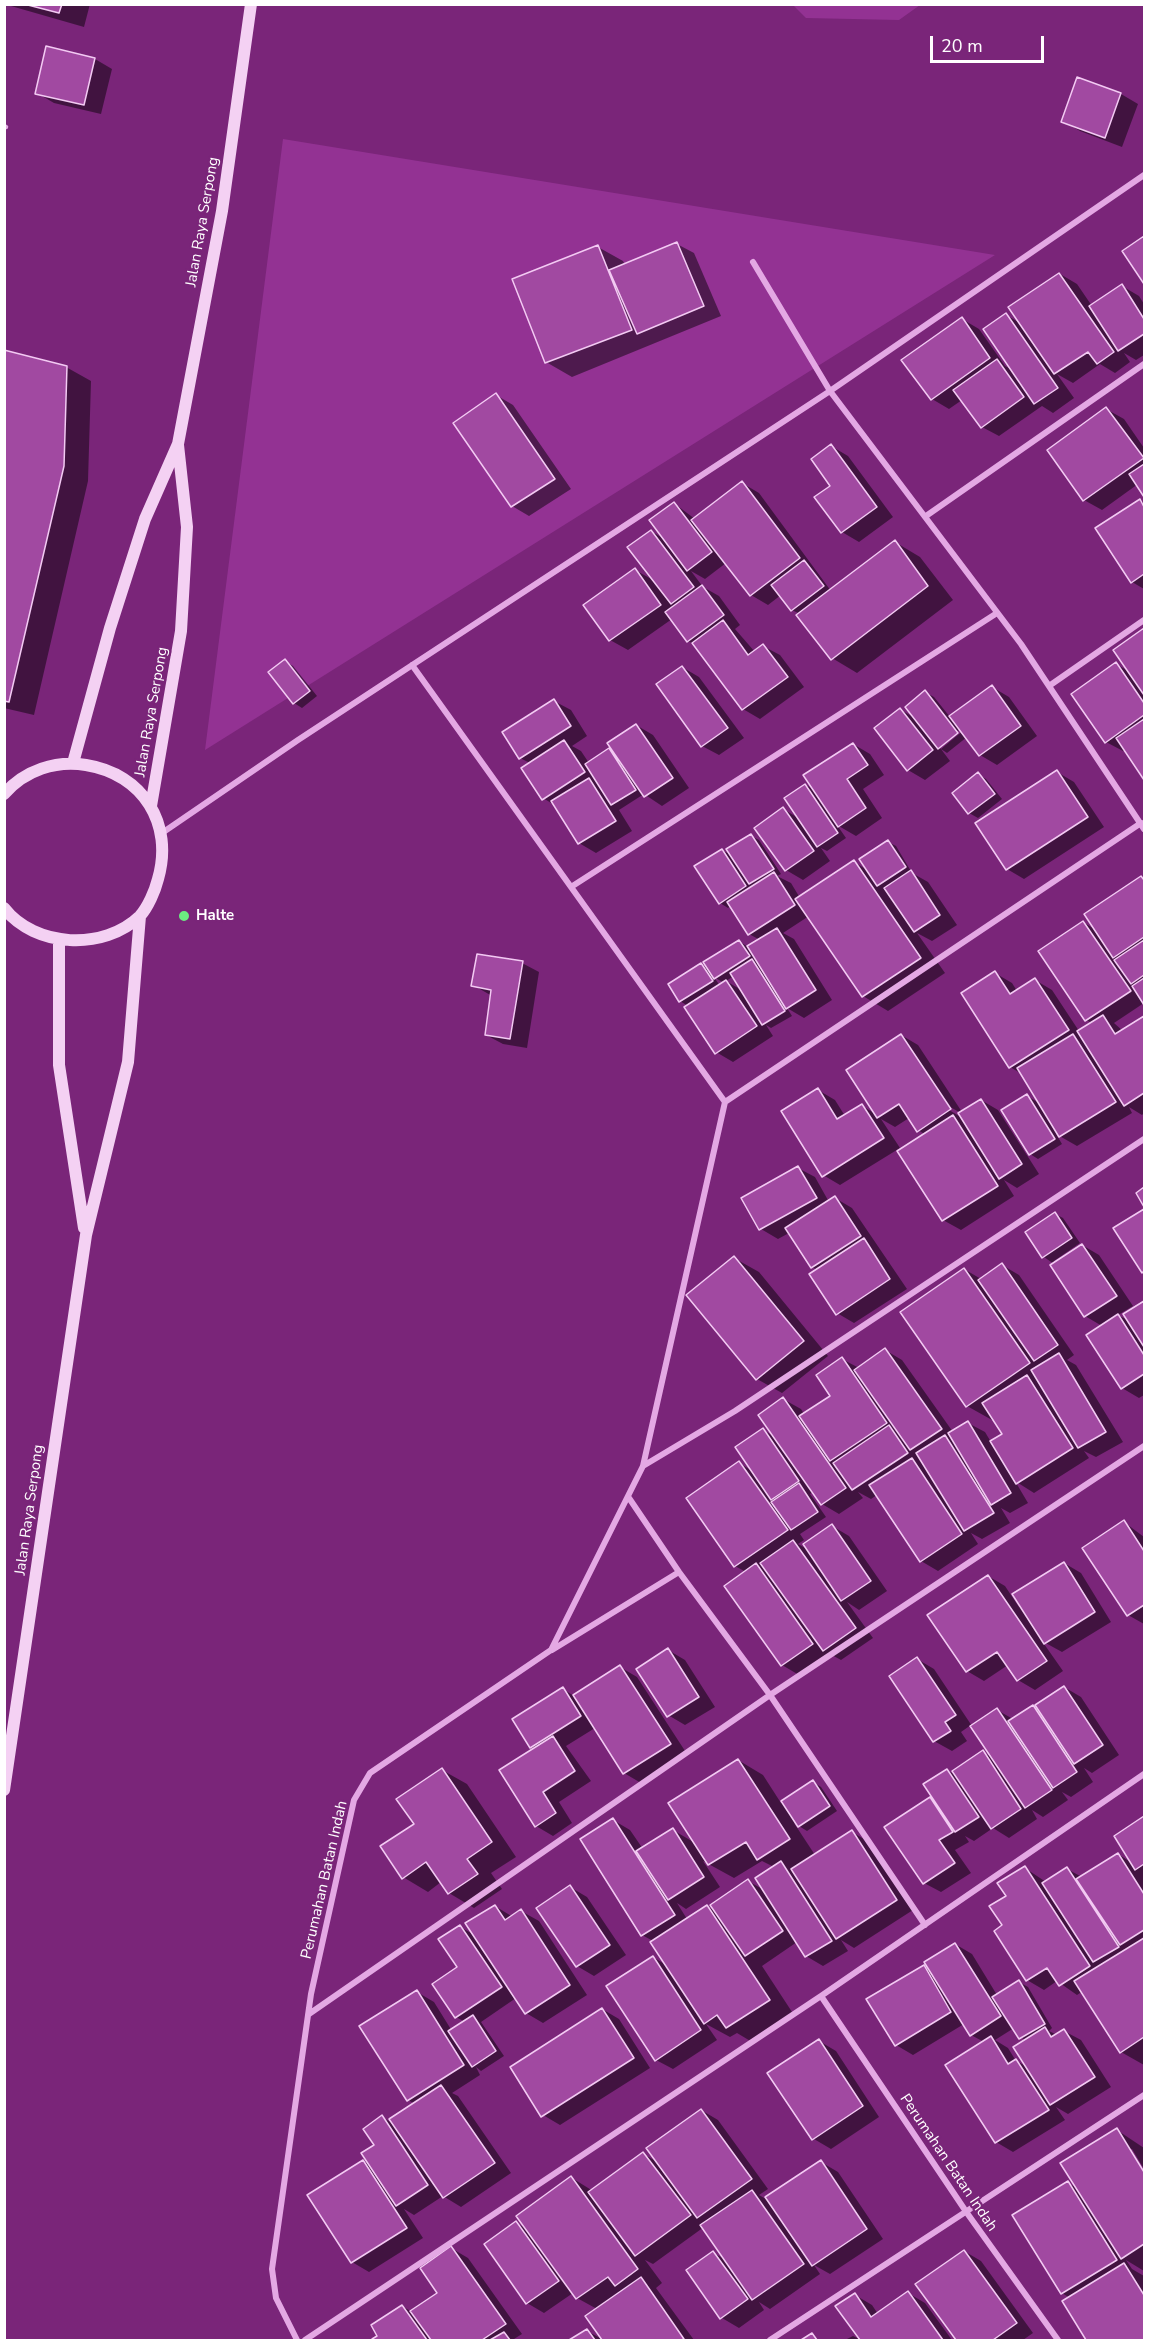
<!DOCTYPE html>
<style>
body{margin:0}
#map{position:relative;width:1149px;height:2345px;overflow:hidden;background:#7a2579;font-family:"Nunito Sans",sans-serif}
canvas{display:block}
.frame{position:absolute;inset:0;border:6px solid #fff;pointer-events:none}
.scale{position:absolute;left:930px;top:36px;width:114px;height:27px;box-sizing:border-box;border:3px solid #fff;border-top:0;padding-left:8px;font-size:18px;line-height:21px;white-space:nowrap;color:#fff;-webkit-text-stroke:4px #7a2579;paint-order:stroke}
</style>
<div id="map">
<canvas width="1149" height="2345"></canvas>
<div class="frame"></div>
<div class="scale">20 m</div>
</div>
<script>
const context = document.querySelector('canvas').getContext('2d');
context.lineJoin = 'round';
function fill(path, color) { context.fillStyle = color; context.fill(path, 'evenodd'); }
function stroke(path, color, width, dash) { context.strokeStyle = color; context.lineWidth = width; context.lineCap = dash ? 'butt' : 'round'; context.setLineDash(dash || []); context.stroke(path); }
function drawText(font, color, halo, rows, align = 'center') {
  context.font = font + ' "Nunito Sans",sans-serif'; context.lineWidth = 4.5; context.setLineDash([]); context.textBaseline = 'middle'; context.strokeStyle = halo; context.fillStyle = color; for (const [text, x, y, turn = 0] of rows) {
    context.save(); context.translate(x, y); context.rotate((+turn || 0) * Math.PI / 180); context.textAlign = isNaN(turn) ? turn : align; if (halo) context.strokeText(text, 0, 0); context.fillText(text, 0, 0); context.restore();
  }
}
const green = new Path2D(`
 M793,5H920L899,20L806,18Z
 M283,139L995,255L205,750Z`);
const shadow = new Path2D(`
 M4,4H90L84,27Z
 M95,59L112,69L101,114L54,103L37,93Z
 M1078,79L1121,94L1138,104L1122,147L1080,131L1063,121Z
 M1144,238V282L1124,252Z
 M677,244L694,253L721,316L572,377L546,362L598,247L623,261L625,265Z
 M1060,274L1077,284L1092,306L1122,286L1139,296L1144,304V355L1136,360L1124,353L1130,362L1115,373L1100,364L1073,383L1057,374L1074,398L1053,413L1042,406L999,436L982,427L962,400L949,409L932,399L962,319L979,329L1005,366L1013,370L1006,315L1022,324Z
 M4,352L66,367L91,381L88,481L34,715L4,708Z
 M496,395L513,405L571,489L529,516L512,506Z
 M1106,409L1124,419L1144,448V494L1138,484L1102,510L1084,500L1049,451Z
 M831,446L848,456L893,517L859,542L842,532L832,486Z
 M742,483L759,493L831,591L895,542L920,557L953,600L857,673L832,658L800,614L792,610L781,595L768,605L751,595L726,563L705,579L691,571L703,587L719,596L740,625L735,629L755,652L763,646L780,655L804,687L760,719L743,709L696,645L688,641L672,619L628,650L610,640L635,570L655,581L651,531L666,540L675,504L695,519Z
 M1140,501L1144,504V589L1132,582Z
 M1144,629V777L1126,750L1123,751L1106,742L1116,664L1130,672L1115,650Z
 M285,661L293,666L317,696L302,708L294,703Z
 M682,667L699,677L744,738L719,755L702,746Z
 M992,687L1009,697L1037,736L997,765L980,755L967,737L947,753L941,749L950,761L925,780L908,770L901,710L915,718L925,692L934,697L950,717ZM963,727L965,729L941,749L938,746Z
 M554,701L571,710L587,736L572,746L581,751L589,763L609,750L616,754L636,725L653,735L689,788L662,806L644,794L619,810L632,831L596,853L579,843L556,806L543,798L530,763L520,758Z
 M853,744L870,754L884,775L863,789L882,818L856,836L837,825L846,838L827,851L821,848L830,861L803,880L786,870L783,809L800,819L806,785L816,791Z
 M1057,772L1074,782L1104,827L1024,879L1007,869Z
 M978,774L986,779L1002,799L978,818L969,813L954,793Z
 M751,836L759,840L781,874L777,876L791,883L800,898L854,862L869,871L888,842L896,846L912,873L928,882L957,925L932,941L917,933L945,973L888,1011L863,996L809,916L783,933L794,939L832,1000L804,1018L787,1008L792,1016L771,1028L766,1025L773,1036L733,1062L716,1052L688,1006L680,1001L701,965L711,970L739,941L748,947L760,940L749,934L731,906L728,908L720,903L722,850L733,856ZM734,976L743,991L726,981ZM714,977L724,983L720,986Z
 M1142,877L1144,879V1003L1114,1023L1123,1031L1144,1018V1113L1142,1115L1129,1107L1132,1113L1077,1146L1056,1134L1062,1144L1038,1159L1030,1154L1027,1096L1041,1104L1022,1074L1010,1067L995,973L1012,983L1017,991L1035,980L1052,990L1079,1031L1092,1023L1086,1020L1083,922L1096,930Z
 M522,963L539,972L527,1048L503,1044L486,1035L492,996L473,985Z
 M901,1035L918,1045L962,1112L981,1100L998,1110L1039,1174L1017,1188L1004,1180L1014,1196L961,1230L943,1220L926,1135L918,1130L909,1118L895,1127L881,1119L900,1148L840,1185L823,1175L818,1090L835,1100L845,1116L862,1106L876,1114ZM945,1104L959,1112V1116L944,1107Z
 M798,1168L815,1177L829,1202L835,1198L852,1208L907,1289L854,1323L837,1313L817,1270L812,1267L789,1233L778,1239L761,1229L743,1199Z
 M1144,1211V1273L1143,1272Z
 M1055,1214L1063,1218L1080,1243L1054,1261L1055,1263L1082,1245L1099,1255L1133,1306L1118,1315L1131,1322L1125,1314L1144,1303V1395L1139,1398L1122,1388L1102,1326L1085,1316L1054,1264L1044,1257L1027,1233Z
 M734,1258L759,1272L828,1356L782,1393L757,1379Z
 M1002,1265L1019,1275L1074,1355L1067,1360L1076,1365L1123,1442L1096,1457L1084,1451L1089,1458L1034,1493L1015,1481L1028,1503L1010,1513L1001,1508L1010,1523L982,1539L971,1533L978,1544L938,1571L921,1561L877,1495L871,1499L858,1492L863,1498L839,1514L822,1504L813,1492L810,1494L826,1517L800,1534L804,1540L798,1544L809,1550L832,1526L849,1536L887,1591L859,1610L847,1602L873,1638L841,1660L830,1654L799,1675L782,1665L746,1572L735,1566L739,1463L754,1472L763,1430L775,1437L783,1399L801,1409L804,1414L832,1396L842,1359L859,1368L885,1350L902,1360L953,1432L968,1423L985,1432L991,1442L1004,1435L994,1419L992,1420L967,1406L964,1269L981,1279Z
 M1124,1522L1144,1537V1624L1128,1615Z
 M1064,1563L1081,1573L1111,1622L1062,1652L1042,1641L1063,1671L1035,1690L1018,1680L1008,1665L984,1681L967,1671L930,1616L988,1576L1005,1586L1019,1607Z
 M668,1650L685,1660L715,1707L685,1725L668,1715Z
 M917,1659L934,1669L972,1726L997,1710L1013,1719L1033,1706L1041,1711L1064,1687L1081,1697L1119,1755L1092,1773L1084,1768L1093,1782L1071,1797L1062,1792L1068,1800L1043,1817L1032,1810L1037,1819L1009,1838L993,1828L974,1841L965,1836L969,1842L955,1850L971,1873L941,1892L924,1883L930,1799L938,1804L947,1770L957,1776L983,1752L993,1758L971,1725L961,1732L967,1741L952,1751L934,1741L891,1676Z
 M620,1667L637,1677L687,1754L641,1783L624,1773L595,1728L566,1746L591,1781L559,1802L572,1823L553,1836L536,1826L535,1749L531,1747L563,1689L574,1696Z
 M738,1760L763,1775L781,1803L813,1782L821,1787L837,1811L807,1831L794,1823L815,1855L852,1832L869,1842L913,1910L854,1948L841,1940L848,1951L823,1966L806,1956L797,1942L762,1966L794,2015L752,2042L737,2033L730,2037L706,2024L717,2040L673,2069L656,2060L653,1957L668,1966L653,1941L642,1935L582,1839L613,1820L630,1830L643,1849L673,1830L695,1843ZM703,1861L734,1878L762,1861L774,1867L764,1890L748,1881L717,1912L707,1906L687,1919L677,1903L686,1909L720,1887Z
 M442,1770L467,1784L516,1857L491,1873L502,1889L474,1908L449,1893L441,1882L428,1892L403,1877L416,1824Z
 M1144,1818V2065L1121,2052L1083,1991L1077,1995L1057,1981L1044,1990L1027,1980L1004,1926L1008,1897L1025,1868L1046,1882L1067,1869L1082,1877L1118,1854L1132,1863L1116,1837Z
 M570,1887L587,1897L626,1955L594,1976L577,1966Z
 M495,1906L513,1917L521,1911L539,1921L587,1995L543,2023L526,2013L516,1998L481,2022L504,2056L481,2071L476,2067L480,2075L452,2093L458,2096L511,2173L461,2207L443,2196L414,2215L404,2209L423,2238L369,2272L352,2262L363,2161L372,2167L382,2117L394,2124L415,2104L408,2100L417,1992L434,2002L452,2031L465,2022L456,2017L434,1985L459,1968L460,1927L475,1935Z
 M955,1944L972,1954L997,1995L1019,1982L1028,1987L1052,2028L1049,2031L1057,2035L1064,2031L1081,2040L1111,2087L1068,2114L1056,2107L1065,2120L1013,2152L996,2142L984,2042L971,2035L964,2024L913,2055L896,2045L924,1967L931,1972ZM1014,2028L1025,2041L1028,2067L1016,2061L1008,2048L995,2040Z
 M602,2009L619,2019L650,2068L560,2125L543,2115Z
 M819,2041L836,2051L879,2117L831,2149L814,2139Z
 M701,2110L718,2120L768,2189L759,2195L771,2202L821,2162L838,2172L883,2239L830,2274L814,2265L820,2274L770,2309L759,2302L764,2310L739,2328L722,2318L713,2253L727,2260L704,2227L653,2264L645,2260L662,2283L656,2288L694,2340H572L587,2331L604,2340L587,2316L597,2309L577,2298L573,2293L544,2313L527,2303L516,2223L529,2230L572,2178L593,2191L643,2154L658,2162Z
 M1117,2130L1144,2148V2169L1132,2149H1129L1144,2175V2271L1126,2260L1132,2269L1144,2276V2340H1088L1064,2301L1070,2298L1062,2293L1068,2183L1079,2189Z
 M451,2248L468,2258L522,2334L514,2339L516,2340H376L402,2306L412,2312L439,2293Z
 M964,2251L981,2261L1033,2333L1023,2340H958L917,2284Z
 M908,2293L925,2303L952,2340H861L837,2307L855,2295L872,2305L878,2314Z
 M853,2336L861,2340H845Z`);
const building = new Path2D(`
 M24,4H62L59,13Z
 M46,46L95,58L84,105L35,94Z
 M1077,77L1121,93L1105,138L1061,122Z
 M1144,236V284L1122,251Z
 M677,242L704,306L637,334L609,270Z
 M598,245L632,330L545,363L512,279Z
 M1059,273L1114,352L1097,364L1088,352L1054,374L1008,307Z
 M1122,284L1144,319V334L1118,351L1089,306Z
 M1006,313L1058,388L1034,404L983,329Z
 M962,317L990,358L931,400L901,360Z
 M4,350L67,366L64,466L9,702L4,701Z
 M997,359L1024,397L981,428L953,390Z
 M496,393L555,479L511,507L453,423Z
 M1106,407L1144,458L1083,501L1047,450Z
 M831,444L877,507L841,533L814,497L830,486L811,459Z
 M1144,464V497L1129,474Z
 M742,481L800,558L750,596L691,520Z
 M1140,499L1144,507V574L1131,583L1095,528Z
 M674,502L712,552L687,571L649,520Z
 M651,530L694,587L671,604L627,547Z
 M895,540L928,586L831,660L796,615Z
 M804,560L824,586L791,611L771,585Z
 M635,568L661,605L609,641L583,605Z
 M702,585L724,615L687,642L665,612Z
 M723,620L748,655L763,644L788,677L742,710L692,643Z
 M1144,628V695L1113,650Z
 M285,659L310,691L293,704L268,672Z
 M1116,662L1144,703V715L1105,743L1071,694Z
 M682,666L728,728L701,747L656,684Z
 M992,685L1021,726L979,756L949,716Z
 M925,690L958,733L938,749L905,707Z
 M554,699L571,726L519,759L502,732Z
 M900,708L933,750L907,771L874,728Z
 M1144,719V780L1116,738Z
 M636,724L673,778L644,797L607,743Z
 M564,740L585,772L542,800L521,768Z
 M853,743L868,765L847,779L866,808L838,827L803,775Z
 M609,748L636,790L611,805L585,764Z
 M1057,770L1088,817L1006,870L975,823Z
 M978,772L995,794L968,814L952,793Z
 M589,778L616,821L578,844L551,801Z
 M805,784L838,833L817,847L784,798Z
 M783,807L814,851L785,871L754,828Z
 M751,834L774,869L749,884L726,849Z
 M888,840L906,867L877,886L859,859Z
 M722,849L746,886L719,904L694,866Z
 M854,860L921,958L862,997L795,899Z
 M911,870L940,915L914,932L884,888Z
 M774,872L795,905L748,935L727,902Z
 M1141,876L1144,880V937L1113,958L1084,914Z
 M1083,921L1131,991L1085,1021L1038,951Z
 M777,928L816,990L786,1009L747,946Z
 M739,940L750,956L714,979L703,962Z
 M1144,940V975L1131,984L1114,960Z
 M477,954L523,961L510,1039L485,1035L491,990L471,986Z
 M752,959L785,1011L762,1025L730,973Z
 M701,963L713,981L679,1002L668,984Z
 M995,971L1010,994L1035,978L1069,1030L1009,1068L961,993Z
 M1144,978V1005L1132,986Z
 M726,980L757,1026L715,1054L684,1007Z
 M1103,1015L1115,1034L1144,1016V1093L1124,1106L1077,1031Z
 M901,1034L951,1109L917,1132L899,1104L877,1118L846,1070Z
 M1073,1034L1116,1102L1059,1137L1017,1068Z
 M818,1088L837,1119L862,1104L884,1138L822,1177L781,1111Z
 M1027,1094L1055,1139L1029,1155L1001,1110Z
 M981,1099L1022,1164L999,1179L958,1113Z
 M953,1115L998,1186L942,1221L897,1151Z
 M798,1166L817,1198L759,1230L741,1198Z
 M1144,1187V1207L1136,1193Z
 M835,1196L861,1236L811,1268L785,1228Z
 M1144,1209V1271L1142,1273L1113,1228Z
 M1055,1212L1072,1238L1042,1258L1025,1232Z
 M864,1238L890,1279L836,1315L809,1274Z
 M1082,1244L1117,1296L1084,1317L1050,1265Z
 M734,1256L804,1341L756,1380L686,1295Z
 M1002,1263L1058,1345L1034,1361L978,1280Z
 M964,1268L1030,1363L966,1407L900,1312Z
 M1144,1301V1347L1123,1314Z
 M1118,1314L1144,1355V1374L1121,1389L1086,1335Z
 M885,1348L942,1429L910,1450L854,1370Z
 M1059,1353L1106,1432L1078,1448L1031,1370Z
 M842,1357L887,1423L830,1461L799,1416L830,1396L816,1375Z
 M1027,1375L1073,1448L1016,1484L990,1441L1002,1434L982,1403Z
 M783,1397L846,1488L821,1505L758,1415Z
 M968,1421L1011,1493L991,1505L948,1433Z
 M889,1425L908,1453L852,1490L833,1463Z
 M763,1428L799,1481L771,1500L735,1447Z
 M945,1435L994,1513L964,1531L916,1453Z
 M912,1458L962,1534L920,1562L869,1485Z
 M739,1461L788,1530L734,1567L686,1498Z
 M799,1483L818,1512L791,1530L771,1502Z
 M1124,1520L1144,1551V1605L1127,1616L1082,1548Z
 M832,1524L871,1581L841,1601L803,1544Z
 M793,1540L856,1628L823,1651L760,1563Z
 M1064,1562L1095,1612L1044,1644L1012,1594Z
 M756,1563L813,1644L781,1666L724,1586Z
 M988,1575L1047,1661L1017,1681L997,1652L966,1672L927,1615Z
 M668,1648L699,1697L667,1717L636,1669Z
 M917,1657L956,1715L945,1722L951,1731L933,1742L889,1676Z
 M620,1665L671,1744L623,1774L573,1695Z
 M1064,1686L1103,1745L1074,1764L1035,1705Z
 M563,1687L581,1716L530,1748L512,1719Z
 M1033,1705L1077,1772L1053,1788L1008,1721Z
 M997,1708L1052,1790L1025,1808L970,1726Z
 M553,1736L575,1771L543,1792L556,1813L535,1827L499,1770Z
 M983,1750L1021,1809L991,1829L952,1771Z
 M738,1759L790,1839L757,1860L746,1842L708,1865L668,1803Z
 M442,1768L492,1842L467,1859L478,1874L448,1894L426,1862L402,1879L380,1846L414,1824L396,1799Z
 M947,1769L979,1817L955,1832L923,1784Z
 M813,1780L830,1806L798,1827L781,1801Z
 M930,1797L953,1832L939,1840L955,1863L923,1884L884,1827Z
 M1144,1816V1864L1135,1870L1114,1836Z
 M613,1818L675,1915L641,1936L580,1839Z
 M673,1828L704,1877L668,1900L636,1851Z
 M852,1830L897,1900L836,1939L791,1869Z
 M1118,1853L1144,1894V1930L1120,1945L1076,1879Z
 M781,1861L832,1941L805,1957L755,1878Z
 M1025,1866L1090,1966L1059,1986L1047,1968L1026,1981L994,1931L1002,1925L989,1906L1006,1896L997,1883Z
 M1067,1867L1119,1947L1093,1962L1042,1883Z
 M748,1879L783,1931L745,1956L710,1905Z
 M570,1885L610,1945L576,1967L536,1908Z
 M495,1905L505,1920L521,1909L570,1985L525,2014L465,1923Z
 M707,1905L770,2000L726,2028L717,2015L704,2024L650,1942Z
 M460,1925L502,1987L455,2018L432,1984L457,1967L438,1939Z
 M1144,1938V2037L1120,2053L1074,1981Z
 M955,1943L1001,2016L970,2036L924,1962Z
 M653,1956L701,2030L655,2061L606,1986Z
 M924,1965L951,2012L895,2046L866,1999Z
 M1019,1980L1045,2024L1019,2039L992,1997Z
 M417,1990L464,2065L407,2101L359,2026Z
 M602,2008L634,2058L541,2117L510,2067Z
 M473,2015L496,2051L472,2067L448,2031Z
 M1045,2027L1051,2037L1064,2029L1095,2077L1050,2105L1013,2047Z
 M991,2036L1008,2064L1016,2059L1049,2110L995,2143L945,2065Z
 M819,2039L863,2106L812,2140L767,2073Z
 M441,2085L495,2163L443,2198L389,2119Z
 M701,2109L752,2179L697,2218L646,2148Z
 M382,2115L428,2185L396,2206L361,2153L374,2145L363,2129Z
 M1117,2128L1144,2172V2244L1121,2259L1060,2163Z
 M643,2152L691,2215L635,2256L588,2192Z
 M363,2160L407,2228L351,2263L307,2195Z
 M821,2160L867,2229L812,2266L765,2197Z
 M571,2176L638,2269L615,2286L608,2277L576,2299L516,2216Z
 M1068,2181L1117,2260L1061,2294L1012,2215Z
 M752,2190L804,2264L752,2300L700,2225Z
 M516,2221L559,2281L526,2304L484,2244Z
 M451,2246L506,2324L482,2340H431L410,2311L437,2293L420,2268Z
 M964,2250L1017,2323L993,2340H956L915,2284Z
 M713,2251L748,2299L720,2319L686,2270Z
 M1124,2263L1144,2295V2340H1086L1062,2301Z
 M641,2277L684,2339L681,2340H602L585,2316Z
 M908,2291L943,2340H860L835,2306L855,2293L871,2317Z
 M402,2305L427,2340H374L372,2339L377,2336L371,2325Z
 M587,2329L595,2340H569Z
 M504,2332L510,2340H490Z
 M812,2333L817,2340H801Z`);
const service = new Path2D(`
 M4,126L6,127`);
const minor = new Path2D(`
 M753,262L830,391L1144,175
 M926,516L1144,364
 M412,665L725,1102L643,1466L735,1411L1144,1139
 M1049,686L1144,620
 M162,833L298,740L830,391L1021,644L1144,829
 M571,887L997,613
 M725,1102L1141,823
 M629,1498L679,1572L770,1695L925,1925
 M552,1650L679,1572
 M821,1996L967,2213L1058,2340
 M309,2014L770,1695L1144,1446
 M297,2340L276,2298L272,2269L311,1994L354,1800L370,1773L551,1650L643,1466
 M305,2340L821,1996L1144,1774
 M770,2340L1144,2095`);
const secondary = new Path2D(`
 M73,763L110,628L145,519L178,444L222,211L251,4
 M4,794C25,770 56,760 86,765C143,774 174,824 158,879C155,891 148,907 140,916C104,951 35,948 4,908
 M151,806L181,631L187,527L178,445
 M59,941V1065L84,1228
 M4,1790L86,1235L128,1062L140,916`);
const markers = [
 [184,916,6,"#6ced81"]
];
const streetNames = [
 ["Jalan Raya Serpong",203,222,-80],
 ["Jalan Raya Serpong",152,712,-80],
 ["Jalan Raya Serpong",30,1510,-82],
 ["Perumahan Batan Indah",325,1880,-77],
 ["Perumahan Batan Indah",948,2163,56]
];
const poiNames = [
 ["Halte",196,916]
];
fill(green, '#933293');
fill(shadow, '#0007');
fill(building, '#a149a1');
stroke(building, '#f3caf3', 1.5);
stroke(service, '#e4a8e4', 4.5);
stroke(minor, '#e4a8e4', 6);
stroke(secondary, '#f4d1f3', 12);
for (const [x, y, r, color] of markers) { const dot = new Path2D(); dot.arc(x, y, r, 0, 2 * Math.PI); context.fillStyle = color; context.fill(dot); stroke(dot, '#7a2579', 2); }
drawText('15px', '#fff', '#7a2579', streetNames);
drawText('bold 15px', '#fff', '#7a2579', poiNames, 'left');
</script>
